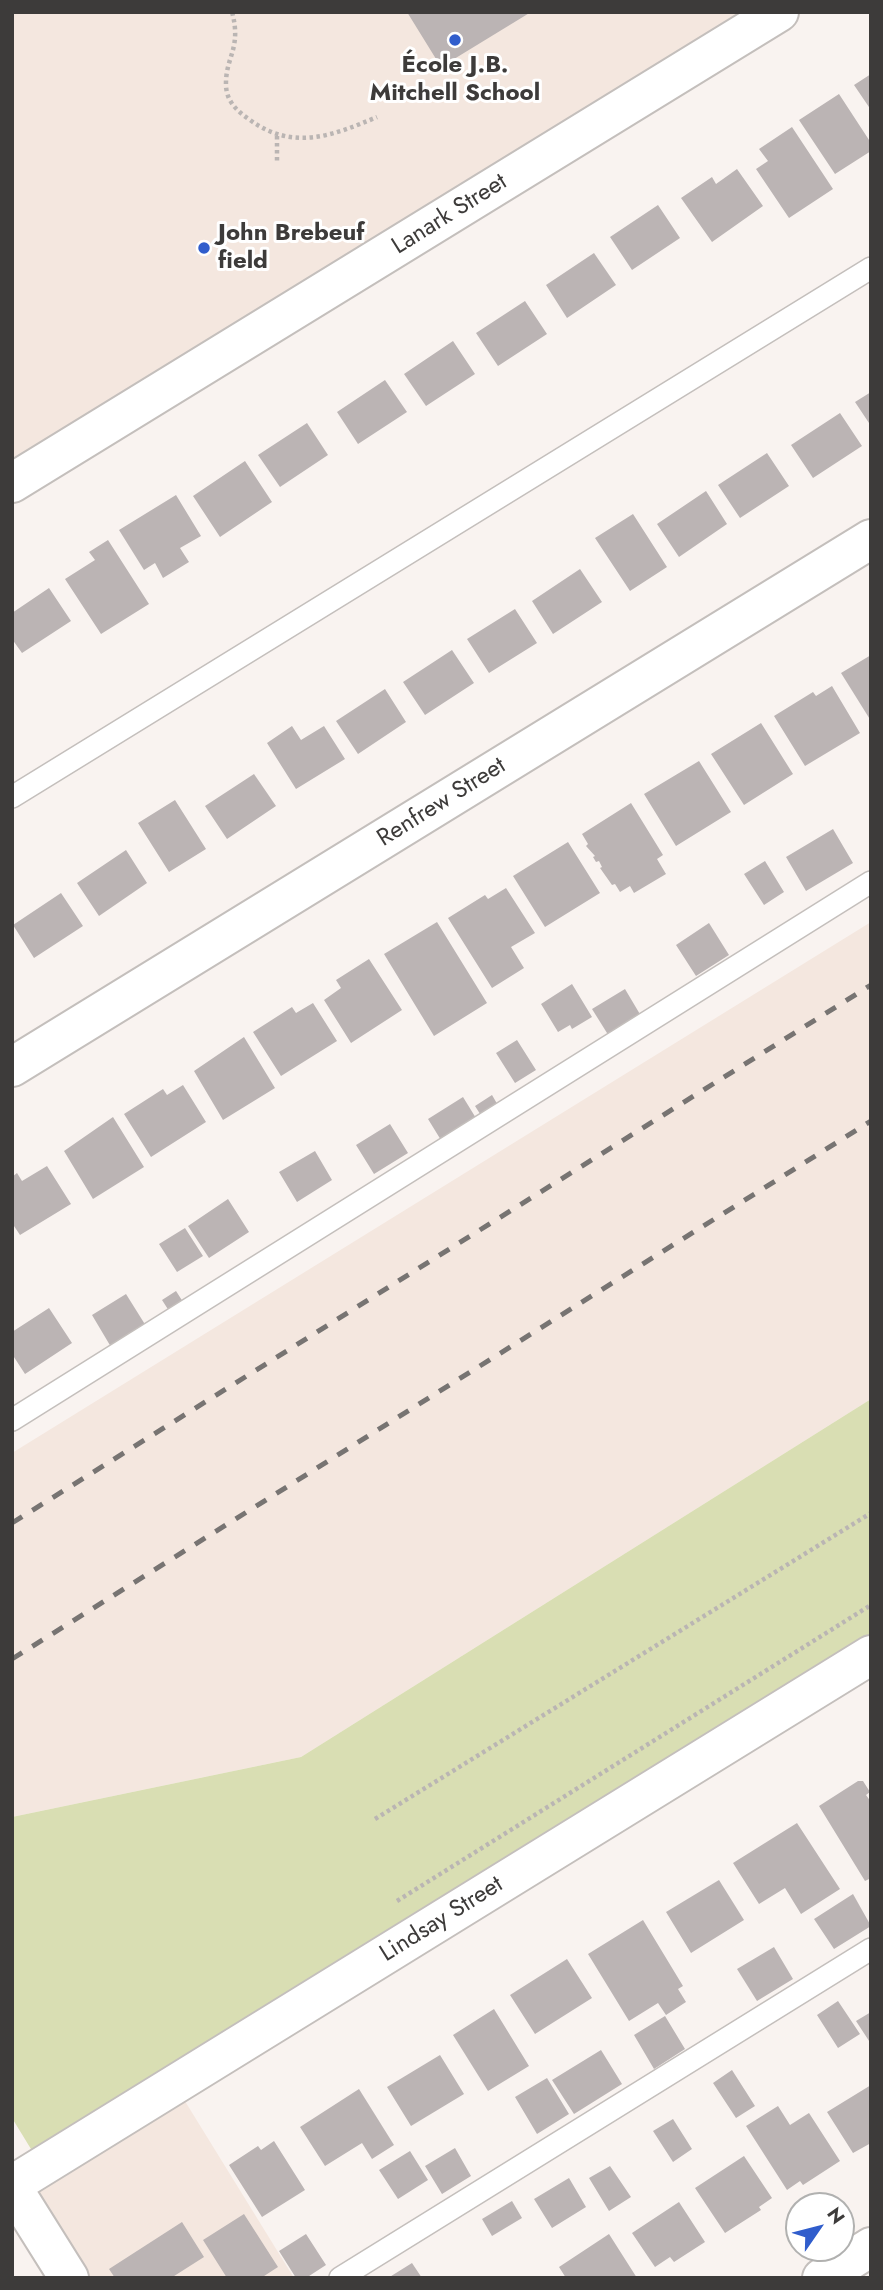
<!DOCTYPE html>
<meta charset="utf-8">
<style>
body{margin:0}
#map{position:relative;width:883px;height:2290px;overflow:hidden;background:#f9f3f0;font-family:Jost,sans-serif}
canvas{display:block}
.frame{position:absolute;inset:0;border:14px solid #3d3b3a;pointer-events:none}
.north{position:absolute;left:785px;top:2192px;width:70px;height:70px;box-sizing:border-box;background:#fff;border:2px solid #b1b1b0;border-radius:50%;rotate:55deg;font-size:19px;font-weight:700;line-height:28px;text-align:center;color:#3d3b3a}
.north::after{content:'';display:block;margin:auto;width:24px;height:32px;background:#305dcc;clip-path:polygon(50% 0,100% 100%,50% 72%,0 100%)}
</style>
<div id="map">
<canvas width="883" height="2290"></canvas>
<div class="frame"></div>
<div class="north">N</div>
</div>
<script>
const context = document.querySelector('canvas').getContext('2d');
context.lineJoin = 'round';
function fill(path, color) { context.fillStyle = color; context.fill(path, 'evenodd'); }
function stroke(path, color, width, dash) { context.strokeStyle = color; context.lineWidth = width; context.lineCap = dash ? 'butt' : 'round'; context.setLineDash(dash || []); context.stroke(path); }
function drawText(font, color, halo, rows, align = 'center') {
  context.font = font + ' Jost,sans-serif'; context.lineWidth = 6; context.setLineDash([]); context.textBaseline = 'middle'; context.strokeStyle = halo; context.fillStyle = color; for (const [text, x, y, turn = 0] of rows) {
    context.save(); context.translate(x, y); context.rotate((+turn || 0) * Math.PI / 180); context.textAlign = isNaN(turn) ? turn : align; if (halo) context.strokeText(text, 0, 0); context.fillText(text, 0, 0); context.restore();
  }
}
const built = new Path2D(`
 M12,12H779L12,483Z
 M871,922V1399L301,1757L12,1817V1453Z
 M175,2085L294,2278H69L12,2185Z`);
const green = new Path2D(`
 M871,1399V1655L42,2167L12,2118V1817L301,1757Z`);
const building = new Path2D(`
 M407,12H531L441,67Z
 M871,74V110L854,85Z
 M839,94L871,143V151L835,174L799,120Z
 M792,127L833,189L789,218L756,169L768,161L759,149Z
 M737,169L763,206L712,242L681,198L712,177L716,184Z
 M658,205L680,238L632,270L610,237Z
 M594,253L616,285L567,318L546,285Z
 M525,301L547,334L498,366L476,333Z
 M453,341L475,374L426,406L404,374Z
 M385,380L407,412L358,444L337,412Z
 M871,392V426L855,402Z
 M840,413L862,446L813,478L791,445Z
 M307,423L328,455L280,487L258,455Z
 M767,453L789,486L740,518L718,485Z
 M245,461L272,502L220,537L193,496Z
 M706,491L727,524L679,557L657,524Z
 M176,495L201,536L180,548L189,562L163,578L155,563L144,570L119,530Z
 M633,514L667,567L630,591L595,538Z
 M108,540L149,604L101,634L65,579L95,560L89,552Z
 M580,569L602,602L553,634L532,601Z
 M49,588L71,621L22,653L12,639V613Z
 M515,609L537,643L489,673L467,639Z
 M452,650L474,683L425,715L403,682Z
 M871,655V721L841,673Z
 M832,686L860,733L805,766L774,716L813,692L816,696Z
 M385,689L406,722L358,754L336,721Z
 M761,723L793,774L744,805L711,754Z
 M292,726L301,740L324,726L345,759L296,789L267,743Z
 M699,761L731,812L676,846L644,794Z
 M254,774L276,806L227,839L205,806Z
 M175,800L206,849L169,872L138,823Z
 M631,803L663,855L657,859L666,874L634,893L630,886L620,892L615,884L612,885L600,868L602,867L599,861L596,862L593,857L595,856L586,846L588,844L582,834Z
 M833,829L853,863L806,891L786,857Z
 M568,842L600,893L545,927L513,876Z
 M126,850L147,883L99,916L77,883Z
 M765,861L784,892L764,905L744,874Z
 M506,888L535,933L511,947L524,968L492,988L448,918L485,895L488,899Z
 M61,893L83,926L34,958L13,925Z
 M437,922L487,1003L434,1036L384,954Z
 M709,923L729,955L696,976L676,945Z
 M369,959L402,1010L351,1043L324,1000L341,988L336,980Z
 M572,984L592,1017L572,1029L570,1025L558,1032L541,1004Z
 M625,989L644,1021L612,1041L592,1009Z
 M313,1003L337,1041L281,1076L253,1032L292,1007L296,1013Z
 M244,1037L275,1088L223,1120L194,1071Z
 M517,1040L536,1070L515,1083L496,1053Z
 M183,1085L206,1122L151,1157L124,1114L163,1089L167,1095Z
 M492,1095L499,1107L482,1117L475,1106Z
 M463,1097L479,1123L444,1145L428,1119Z
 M113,1117L144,1167L93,1199L64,1151Z
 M390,1124L408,1153L374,1174L356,1145Z
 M315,1151L332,1180L297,1202L279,1172Z
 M47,1166L71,1204L20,1235L12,1223V1177L17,1173L22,1181Z
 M228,1199L249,1232L209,1258L188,1226Z
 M185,1228L203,1256L177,1272L159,1244Z
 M176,1291L185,1305L171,1314L162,1300Z
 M126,1294L146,1326L111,1347L92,1315Z
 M49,1308L72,1343L25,1374L12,1354V1332Z
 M858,1781H863L870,1792L866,1795L871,1802V1878L865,1881L819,1806Z
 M797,1823L840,1889L801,1914L785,1888L759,1904L733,1863Z
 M719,1880L744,1920L691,1953L666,1912Z
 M853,1894L871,1926L834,1949L814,1919Z
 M643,1920L683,1986L678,1989L686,2002L666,2015L658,2003L629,2021L588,1954Z
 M774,1947L793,1979L757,2001L737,1969Z
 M567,1959L592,1998L535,2034L510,1995Z
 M838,2001L860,2034L838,2048L817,2015Z
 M494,2009L529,2066L488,2091L453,2035Z
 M871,2012V2044L856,2021Z
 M665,2016L685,2049L654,2069L634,2035Z
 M601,2050L622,2084L574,2114L552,2080Z
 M440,2055L464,2094L411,2126L387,2087Z
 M732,2070L755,2106L736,2118L713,2083Z
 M547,2078L569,2114L537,2134L515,2097Z
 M871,2085V2143L853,2153L827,2112Z
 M359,2089L394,2145L372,2159L362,2143L325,2166L300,2127Z
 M778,2106L790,2125L809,2113L840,2161L803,2185L800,2181L787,2190L746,2126Z
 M673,2119L692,2149L673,2162L653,2131Z
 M274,2141L305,2190L262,2217L229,2165L258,2146L261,2150Z
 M455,2148L471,2176L442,2194L425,2166Z
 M410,2151L428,2180L398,2199L379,2170Z
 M744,2156L772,2198L759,2207L761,2210L725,2233L695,2188Z
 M610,2166L631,2197L609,2211L589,2178Z
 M569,2178L586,2207L552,2228L534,2199Z
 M512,2201L522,2218L492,2236L482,2219Z
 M679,2202L705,2242L674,2262L670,2257L655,2267L632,2233Z
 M244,2214L278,2267L261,2278H227L203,2240Z
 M182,2222L204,2257L171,2278H115L109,2269Z
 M306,2234L326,2265L306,2278H296L279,2251Z
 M609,2234L637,2278H566L559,2267Z
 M412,2263L422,2278H388Z`);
const path = new Path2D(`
 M232,12C242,49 225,57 226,86C227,102 237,111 250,120C293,151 332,136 377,117
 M277,136V163
 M375,1819L871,1513
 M397,1901L871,1605`);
const service = new Path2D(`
 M12,797L871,268
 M12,1420L871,882
 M340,2278L871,1949`);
const minor = new Path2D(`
 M12,483L779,12
 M12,1067L871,539
 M12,2185L871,1655
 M822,2278L871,2247`);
const secondary = new Path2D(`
 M12,2187L69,2278`);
const rail = new Path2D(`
 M12,1523L871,985
 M12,1659L871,1121`);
const markers = [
 [455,40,7,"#305dcc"],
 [204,248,7,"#305dcc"]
];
const poiNames = [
 ["École J.B.",455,66],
 ["Mitchell School",455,94],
 ["John Brebeuf",218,234,"left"],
 ["field",218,262,"left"]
];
const streetNames = [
 ["Lanark Street",450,215,-32],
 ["Renfrew Street",442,803,-32],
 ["Lindsay Street",442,1920,-32]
];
fill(built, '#f4e7df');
fill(green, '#d9deb3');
fill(building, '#bbb4b4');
stroke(service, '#c4bfbc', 24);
stroke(minor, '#c4bfbc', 42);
stroke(secondary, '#c4bfbc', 42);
stroke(path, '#bab5b3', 4.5, [3.5, 3.5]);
stroke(service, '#fff', 21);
stroke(minor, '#fff', 38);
stroke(secondary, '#fff', 38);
stroke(rail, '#777472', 5, [12, 12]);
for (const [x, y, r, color] of markers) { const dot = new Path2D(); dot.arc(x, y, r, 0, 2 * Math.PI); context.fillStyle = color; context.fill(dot); stroke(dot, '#fff', 2.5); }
drawText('bold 24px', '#3d3b3a', '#fff', poiNames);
drawText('24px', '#3d3b3a', '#fff', streetNames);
</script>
